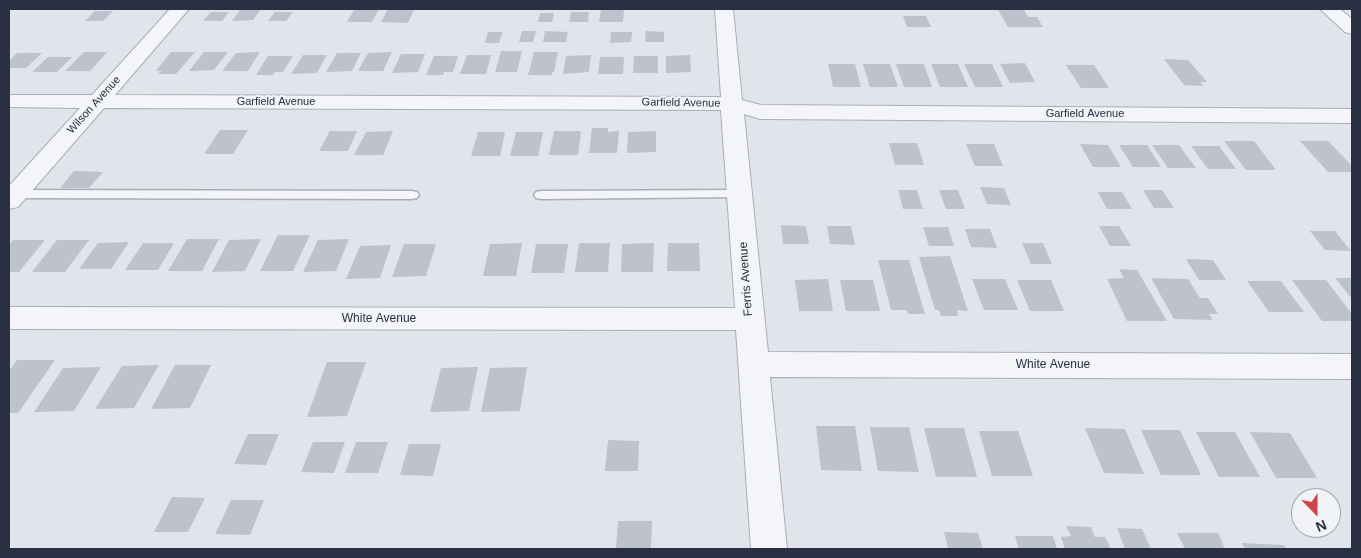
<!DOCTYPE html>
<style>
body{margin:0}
#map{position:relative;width:1361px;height:558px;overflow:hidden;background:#e1e4ea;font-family:Helvetica,sans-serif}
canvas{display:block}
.frame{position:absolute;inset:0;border:10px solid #293042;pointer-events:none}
.north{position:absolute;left:1291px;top:488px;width:50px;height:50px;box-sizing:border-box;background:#f1f3f7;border:1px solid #a1a5af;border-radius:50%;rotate:158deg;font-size:14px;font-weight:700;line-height:20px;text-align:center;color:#293042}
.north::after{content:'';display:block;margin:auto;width:18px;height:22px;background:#d0454b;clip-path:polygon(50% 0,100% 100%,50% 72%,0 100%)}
</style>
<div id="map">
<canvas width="1361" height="558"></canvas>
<div class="frame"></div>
<div class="north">N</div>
</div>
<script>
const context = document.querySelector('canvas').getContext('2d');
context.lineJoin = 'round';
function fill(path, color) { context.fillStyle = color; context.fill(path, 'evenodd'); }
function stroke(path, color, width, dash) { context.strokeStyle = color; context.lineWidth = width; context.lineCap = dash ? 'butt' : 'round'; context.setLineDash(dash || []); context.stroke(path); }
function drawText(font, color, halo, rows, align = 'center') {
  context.font = font + ' Helvetica,sans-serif'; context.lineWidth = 4; context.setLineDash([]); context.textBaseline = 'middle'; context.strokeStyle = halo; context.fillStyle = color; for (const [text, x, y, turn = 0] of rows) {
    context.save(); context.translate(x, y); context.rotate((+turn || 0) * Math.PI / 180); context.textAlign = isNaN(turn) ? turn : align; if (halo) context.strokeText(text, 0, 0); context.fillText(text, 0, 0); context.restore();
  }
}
const building = new Path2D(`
 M261,9L253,20L232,21L240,10Z
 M379,9L372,22H347L354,10Z
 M388,9L414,10L408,23L381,22Z
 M601,10H624L623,22H599Z
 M998,10H1024L1028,17H1037L1043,27H1008Z
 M95,11H113L103,21H85Z
 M211,12H229L222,21H203Z
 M275,12H293L286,21H268Z
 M571,12H589L588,22H569Z
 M540,13H554L552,22H538Z
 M903,16H926L931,27H907Z
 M522,31H536L533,42H519Z
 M545,31L568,32L566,42H543Z
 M646,31L664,32V42H645Z
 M488,32H503L499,43H485Z
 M611,32H632L631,42L610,43Z
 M501,51H522L517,72H495Z
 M84,52H107L90,71H65Z
 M171,52H195L176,74H158L161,71H156Z
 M204,52H228L214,70L189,71Z
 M260,52L248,71H222L236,53Z
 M392,52L383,71H358L368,53Z
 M534,52H558L554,72H552V75H528Z
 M17,53H42L26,68H9V61Z
 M337,53H361L352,71L326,72Z
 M401,54H425L418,72L392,73Z
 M303,55H327L317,73L291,74Z
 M467,55H491L486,74H460Z
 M591,55L589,72L563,74L566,56Z
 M690,55L691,72L666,73V56Z
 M268,56H293L283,72H275L273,75H256Z
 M434,56H458L453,72H444L443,75H426Z
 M634,56H658V73H633Z
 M48,57H72L57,72H32Z
 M600,57H624L623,74H598Z
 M1164,59L1188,60L1207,82H1200L1204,86L1184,85Z
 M1025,63L1035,82L1010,83L1000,64Z
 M828,64H855L861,87H833Z
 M863,64H890L898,87H870Z
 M896,64H924L932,87H904Z
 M931,64H958L968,87H940Z
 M964,64H992L1003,87H975Z
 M1066,65H1094L1109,88H1081Z
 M592,128H608V132L619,131L617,153H589Z
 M220,130H248L233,154H204Z
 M330,131H357L348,151H319Z
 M393,131L383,155H354L366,132Z
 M554,131H581L578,155H549Z
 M656,131V152L627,153L628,132Z
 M478,132H505L500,156H471Z
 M516,132H543L538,156H510Z
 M1224,141H1254L1276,170H1246Z
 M1300,141H1328L1352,166V172H1328Z
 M889,143H917L924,165H895Z
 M966,144H994L1003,166H975Z
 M1080,144L1108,145L1121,167H1093Z
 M1119,145H1147L1161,167H1133Z
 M1152,145H1179L1196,168H1168Z
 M1191,146H1219L1236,169H1208Z
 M74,171L103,172L89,188H60Z
 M980,187L1004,188L1011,205L987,204Z
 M898,190H917L923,209H903Z
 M939,190H958L965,209H946Z
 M1143,190H1162L1174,208H1154Z
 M1098,192H1122L1132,209H1107Z
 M781,225L806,226L809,244H783Z
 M827,226H851L855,245L830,244Z
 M1099,226H1119L1131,246H1110Z
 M923,227H948L954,246H929Z
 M965,229H990L997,248L971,247Z
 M1310,231H1335L1351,251L1325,250Z
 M278,235H310L293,271H260Z
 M187,239H219L202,271H168Z
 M261,239L245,271L212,272L229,240Z
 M349,239L336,271L303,272L318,240Z
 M13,240H45L19,272H9V245Z
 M57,240H89L65,272H32Z
 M129,242L111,269H79L98,243Z
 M143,243H174L158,270H125Z
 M522,243L516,276H483L490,244Z
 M579,243H610L608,272H575Z
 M654,243L653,272H621L622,244Z
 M668,243H699L700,271H667Z
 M1022,243H1043L1052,264H1031Z
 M404,244H436L426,276L392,277Z
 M536,244H568L564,273H531Z
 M391,245L380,278L346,279L360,246Z
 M950,256L968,311L957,310L958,316H941L939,310H935L919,257Z
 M1186,259L1213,260L1226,280H1199Z
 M878,260H909L925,314H908L907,310H891Z
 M1119,269L1137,270L1167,321H1127L1107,279L1124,278Z
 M1151,278L1188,279L1200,298H1208L1218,314H1209L1213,320L1174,319Z
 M1335,278H1352V299Z
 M828,279L833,311H799L795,280Z
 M972,279H1005L1018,310H984Z
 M840,280H873L880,311H846Z
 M1017,280H1051L1064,311H1030Z
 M1292,280H1326L1352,314V321H1322Z
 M1247,281H1281L1304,312H1269Z
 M17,360H55L18,413H9V371Z
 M327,362H366L347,416L307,417Z
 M159,365L134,408L95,409L122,366Z
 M175,365H211L190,408L151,409Z
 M101,367L74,411L34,412L63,368Z
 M478,367L469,411L430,412L441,368Z
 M527,367L520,411L481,412L490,368Z
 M816,426H855L862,471L821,470Z
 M870,427H909L919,472L878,471Z
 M924,428H964L977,477H936Z
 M1085,428L1125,429L1144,474L1104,473Z
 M1141,430H1180L1201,475H1161Z
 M979,431H1018L1033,476H992Z
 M1196,432H1235L1260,477H1219Z
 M1250,432L1290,433L1317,478H1276Z
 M248,434H279L266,465L234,464Z
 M608,440L639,441L638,471H605Z
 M313,442H345L334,473L301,472Z
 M356,442H388L378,473H345Z
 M409,444H441L433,476L400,475Z
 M172,497L205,498L188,532H154Z
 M231,500H264L250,535L215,534Z
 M618,521H652L651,549H616Z
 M1066,526L1091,527L1095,537H1105L1111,549H1065L1061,537L1071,536Z
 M1117,528L1142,529L1151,549H1125Z
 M944,532L978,533L983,549H948Z
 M1177,533H1218L1225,549H1185Z
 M1015,536H1053L1057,549H1019Z
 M1242,543L1284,545L1286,549H1245Z`);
const service = new Path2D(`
 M9,190L412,191L417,192L419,195L417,198L412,199L9,198Z
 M740,190L745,191L747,194L745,197L541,199L536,198L534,195L536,192L541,191Z`);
const minor = new Path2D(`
 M170,9H189L115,95L721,97L715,9H733L742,100L761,105L1352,109V123L760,119L744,114L768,352L1352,354V379L770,377L787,549H751L736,330L9,329V307L735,308L721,110L104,108L18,207L9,209V186L80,108L9,107V95H92Z
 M1320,9H1340L1352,19V34L1345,32Z`);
const farStreetnames = [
 ["Garfield Avenue",276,102],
 ["Garfield Avenue",681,103,1],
 ["Wilson Avenue",94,105,-48],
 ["Garfield Avenue",1085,114]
];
const streetNames = [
 ["Ferris Avenue",746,279,-94],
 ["White Avenue",379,319],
 ["White Avenue",1053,365]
];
fill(building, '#bec2cd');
stroke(service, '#aaaeb8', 3);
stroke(minor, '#aaaeb8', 2);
fill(service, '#f4f5f8');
fill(minor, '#f4f5f8');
drawText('11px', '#293042', '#f1f3f7', farStreetnames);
drawText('12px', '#293042', '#f1f3f7', streetNames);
</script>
